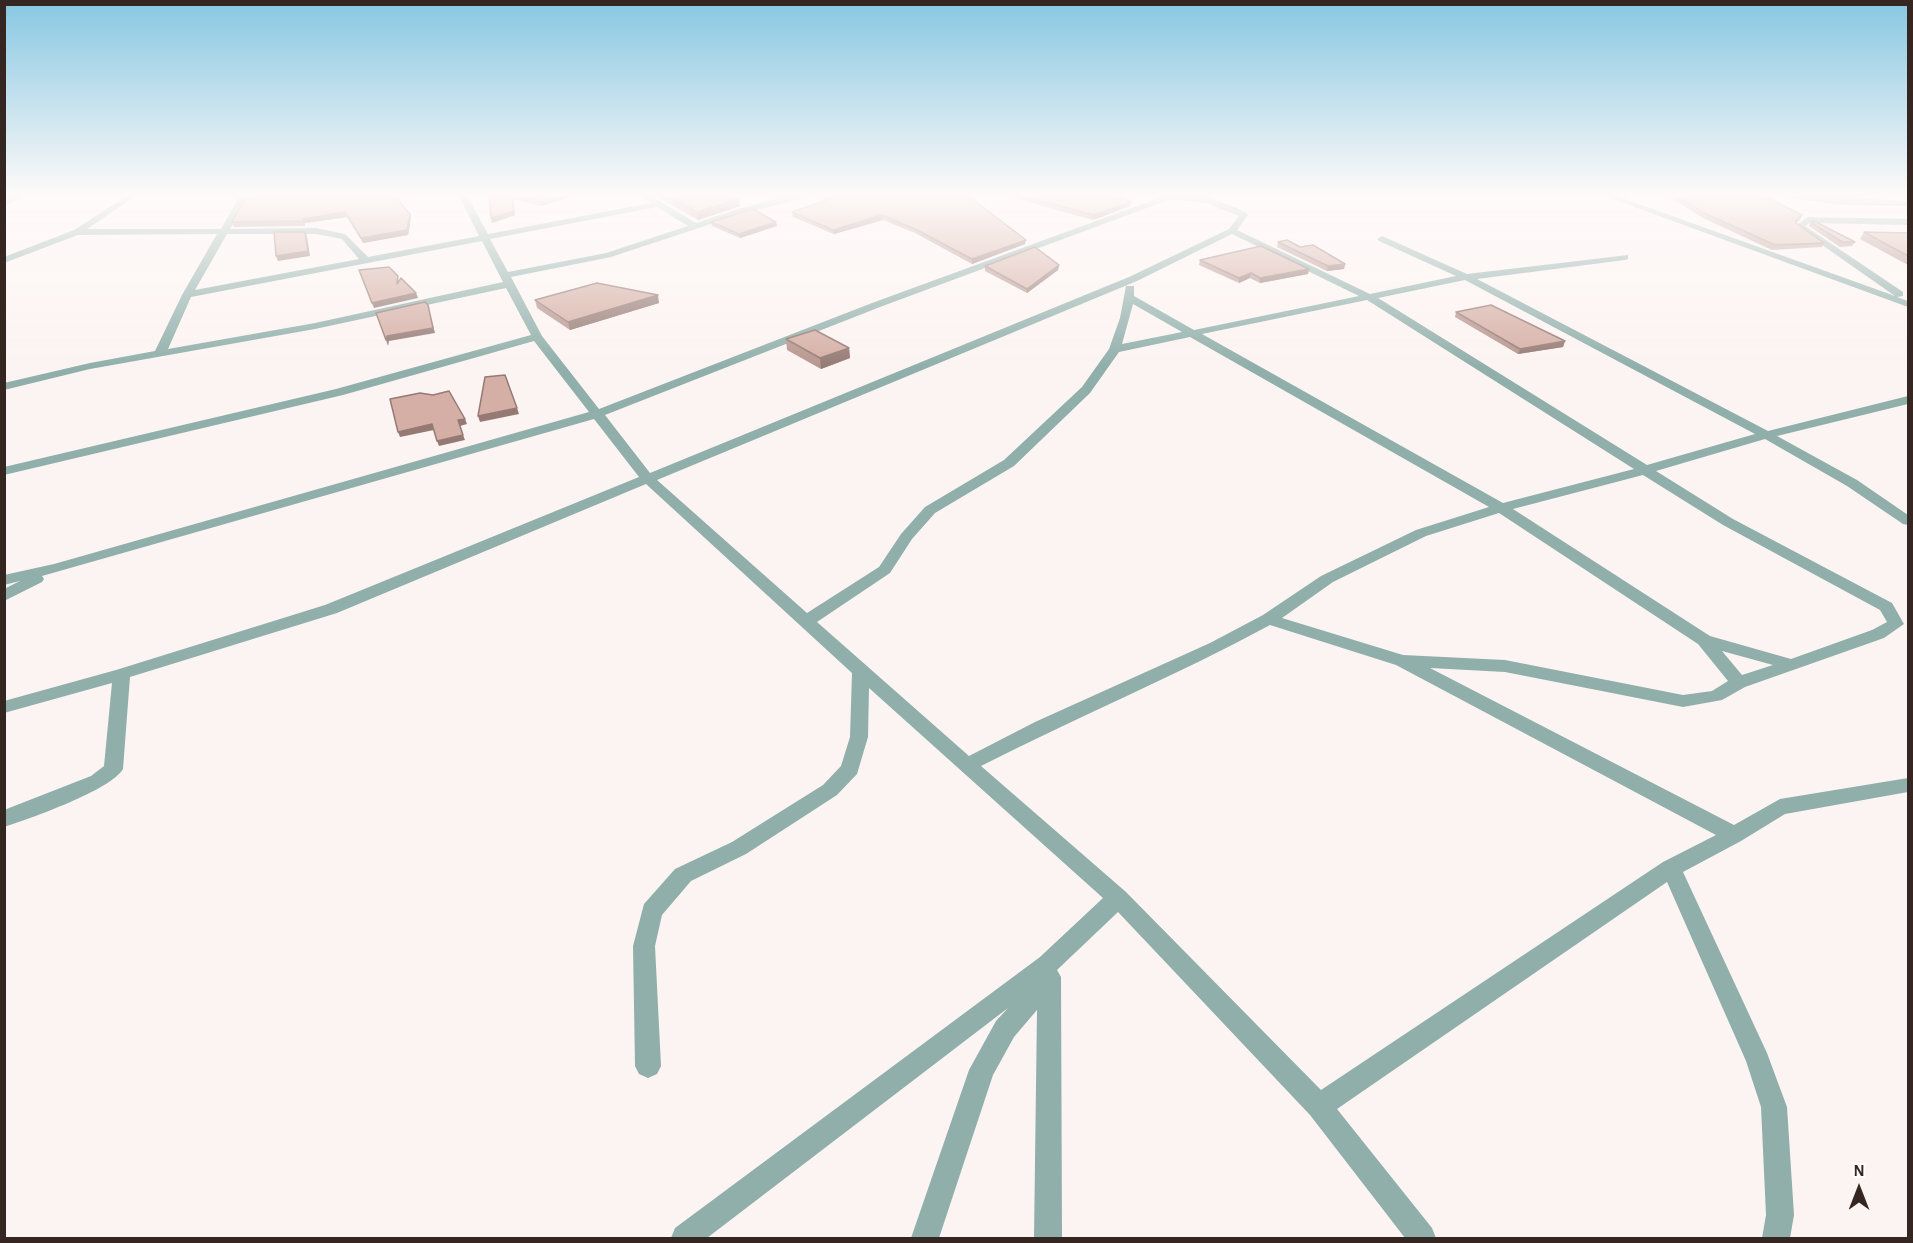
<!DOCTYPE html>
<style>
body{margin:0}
#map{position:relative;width:1913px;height:1243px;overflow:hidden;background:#fcf4f2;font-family:"Alegreya Sans",sans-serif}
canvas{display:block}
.frame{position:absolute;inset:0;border:6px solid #352622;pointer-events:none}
.north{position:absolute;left:1829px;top:1159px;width:60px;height:60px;-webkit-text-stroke:4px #fff;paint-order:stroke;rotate:0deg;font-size:16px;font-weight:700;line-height:24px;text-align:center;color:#352622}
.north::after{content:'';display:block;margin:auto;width:21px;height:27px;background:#352622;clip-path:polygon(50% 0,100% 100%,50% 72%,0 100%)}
</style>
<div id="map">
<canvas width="1913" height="1243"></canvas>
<div class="frame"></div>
<div class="north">N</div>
</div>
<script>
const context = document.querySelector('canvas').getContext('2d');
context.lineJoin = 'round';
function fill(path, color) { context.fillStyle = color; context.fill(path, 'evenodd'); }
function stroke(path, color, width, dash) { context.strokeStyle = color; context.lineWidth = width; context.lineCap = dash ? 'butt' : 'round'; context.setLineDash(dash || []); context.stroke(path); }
const minor = new Path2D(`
 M18,194H28L4,206V200Z
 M130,194H139L87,229H221L241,194H249L230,229L316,228L345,234L368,257L479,236L458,194H466L488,234L651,203L638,194H648L696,223C732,211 780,194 818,194L735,216L611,257L511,277L542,336L599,409L872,303L1167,195C1194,191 1223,201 1247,213L1248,215L1237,230L1370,294L1456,276L1379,241L1377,239L1382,236L1467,274L1628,255V259L1625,260L1477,279L1768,431L1908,396V404L1777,436L1857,480L1908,515V525L1903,524L1847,486L1765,439L1656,471L1733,519L1892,603L1904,624L1884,638L1745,687L1722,700L1683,707L1505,672L1430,668L1734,825L1780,799L1908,778V792L1785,814L1741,841L1683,872L1767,1053L1787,1107L1794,1215L1790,1238H1762L1766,1215L1761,1107L1746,1061L1667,882L1337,1109L1432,1228L1436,1238H1405L1310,1115L1118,912L1057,970L1061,977L1062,1238H1034L1037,1010L1014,1037L993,1075L939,1238H911L969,1070L996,1021L1008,1008L707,1238H671L675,1228L1040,957L1103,898L869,688L868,737L857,774L837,795L746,854L691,881L662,915L655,946L661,1066L657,1074L648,1078L639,1074L635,1066L633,946L644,904L675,869L732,842L823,785L841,766L850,737L852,673L646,484L337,613L130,677L123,769C111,790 29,819 4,827V810L91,776L104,766L112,683L4,713V701L116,670L325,605L639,477L594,419L42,576L44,579L42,582L4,601V589L20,581L4,585V575L54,564L589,412L534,341L343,395L4,475V467L336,389L531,335L506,288L315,329L90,369L4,390V383L90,363L155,351L182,295L217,234L78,235L4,263V257L74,230ZM1171,199L1206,203L1239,216L1229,229L1129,277L650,473L605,415L880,307ZM657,207L688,226L606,253L508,272L490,239ZM227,234H316L342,239L359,259L195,290ZM1232,234L1359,296L1194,330L1134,296V286H1126L1120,318L1109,349L1082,387L1004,460L925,507L901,534L879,567L807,613L657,480L1137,281ZM482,241L503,282L315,323L168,349L191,297ZM1465,280L1755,434L1647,465L1378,298ZM1367,300L1634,469L1503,503L1202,334ZM1133,304L1182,332L1122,344ZM1190,337L1489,507L1416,530L1321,576L1263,615L1210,643L1035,722L969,756L817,622L890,573L912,539L935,513L1014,466L1090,393L1119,352ZM1643,475L1723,525L1880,610L1887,622L1872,630L1791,659L1710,636L1513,509ZM1499,513L1698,644L1728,681L1712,691L1683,695L1505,660L1403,655L1282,618L1333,582L1426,536ZM1270,625L1396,665L1716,835L1663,862L1321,1090L1126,892L981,766C1077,717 1176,676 1270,625ZM1722,651L1773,665L1742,675Z
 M1599,194H1611L1895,296L1795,226L1808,217L1908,219V225L1810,223L1805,226L1903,292V296L1897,297L1908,301V307Z
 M1775,194L1908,201V206L1843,205L1779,196Z`);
const wall = new Path2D(`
 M489,194L576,195L542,206L513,199L515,215L492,223Z
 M659,194H730L740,206L698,220L660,198Z
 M819,194H966L1025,244L972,264L915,233L883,220L834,234L793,217L792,212L827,200L819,196Z
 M1000,194H1113L1130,206L1093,220Z
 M1665,194H1761L1802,215L1800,220L1796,223L1824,243L1822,247L1772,250L1703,218Z
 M246,197L410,214L411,218L408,235L363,243L347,217L305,223V226L234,227L232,222Z
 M711,222L777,226L740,238L712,226Z
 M1811,222L1855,242L1852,246L1840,247L1809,226Z
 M1864,232L1908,233V265L1860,239Z
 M1278,242L1300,247L1345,264L1344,269L1327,271L1277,247Z
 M1200,260L1309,269L1308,274L1260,283L1250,278L1239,283L1199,265Z
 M1059,265L1058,270L1027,293L985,271V266Z
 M535,300L659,303L570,330L537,308Z
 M1456,312L1565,341L1563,347L1518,354L1455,317Z
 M786,339L849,348L850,358L821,369L787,350Z`);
const shadedWall = new Path2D(`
 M512,194L515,215L492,223L491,218Z
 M565,194H575L576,195L542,206L541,202Z
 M739,199L740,206L698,220L697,212Z
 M1131,202L1130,206L1093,220V215Z
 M345,212L347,217L305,223V226L304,221L303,219Z
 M410,214L411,218L408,235L363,243L361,238Z
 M882,215L883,220L834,234L833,230Z
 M776,222L777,226L740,238L739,234Z
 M305,232L307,236L310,256L278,261L276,256Z
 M1026,240L1025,244L972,264V259Z
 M1345,264L1344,269L1327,271L1328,266Z
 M1059,265L1058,270L1027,293V289Z
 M1309,269L1308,274L1260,283V278Z
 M1251,273L1250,278L1239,283V278Z
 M416,293L418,298L374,308L372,303Z
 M658,295L659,303L570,330L568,322Z
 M429,310L435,333L389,341L388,346L386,340L387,336Z
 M1565,341L1563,347L1518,354L1520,349Z
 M849,348L850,358L821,369L820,358Z
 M517,408L519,414L480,422L478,416Z
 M465,419L467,424L460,426L458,420Z
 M432,424L434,430L400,437L398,432Z
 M463,435L465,440L439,446L437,441Z`);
const building = new Path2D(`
 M257,194H393L410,214L407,230L361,238L345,212L303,219L304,221L232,222L246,197Z
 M489,194H565L541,202L512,194L514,211L491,218Z
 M663,194H730L739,199L697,212Z
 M823,194H966L1026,240L972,259L915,229L882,215L833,230L792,212L832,198Z
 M1015,194H1113L1131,202L1093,215Z
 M1673,194H1760L1802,215L1796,220V223L1824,243L1775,245L1704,213Z
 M753,209L776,222L739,234L711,222Z
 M1814,221L1855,242H1842L1811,222Z
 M274,232H305L308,251L276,256Z
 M1864,232L1908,233V256Z
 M1287,240L1300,247L1313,245L1345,264L1328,266L1278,242Z
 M1261,246L1309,269L1260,278L1251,273L1239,278L1200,260Z
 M1035,247L1059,265L1027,289L985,266Z
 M389,267L398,276L397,284L401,278L416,293L372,303L359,270Z
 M597,283L658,295L568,322L535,300Z
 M425,302L428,305L433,328L387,336L386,340L376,313Z
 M1491,305L1565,341L1520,349L1456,312Z
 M815,330L849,348L820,358L786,339Z
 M505,375L517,408L478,416L485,377Z
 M449,391L465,419L458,420L463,435L437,441L432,424L398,432L390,399L420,393L433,395Z`);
fill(minor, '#90afaa');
fill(wall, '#b7968e');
fill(shadedWall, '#957a74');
fill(building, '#d5afa5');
stroke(building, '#957a74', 1.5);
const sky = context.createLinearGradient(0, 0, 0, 368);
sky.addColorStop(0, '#87c7e2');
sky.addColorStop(0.53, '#fefaf9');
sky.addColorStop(1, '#fefaf900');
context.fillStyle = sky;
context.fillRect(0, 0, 1913, 368);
</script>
